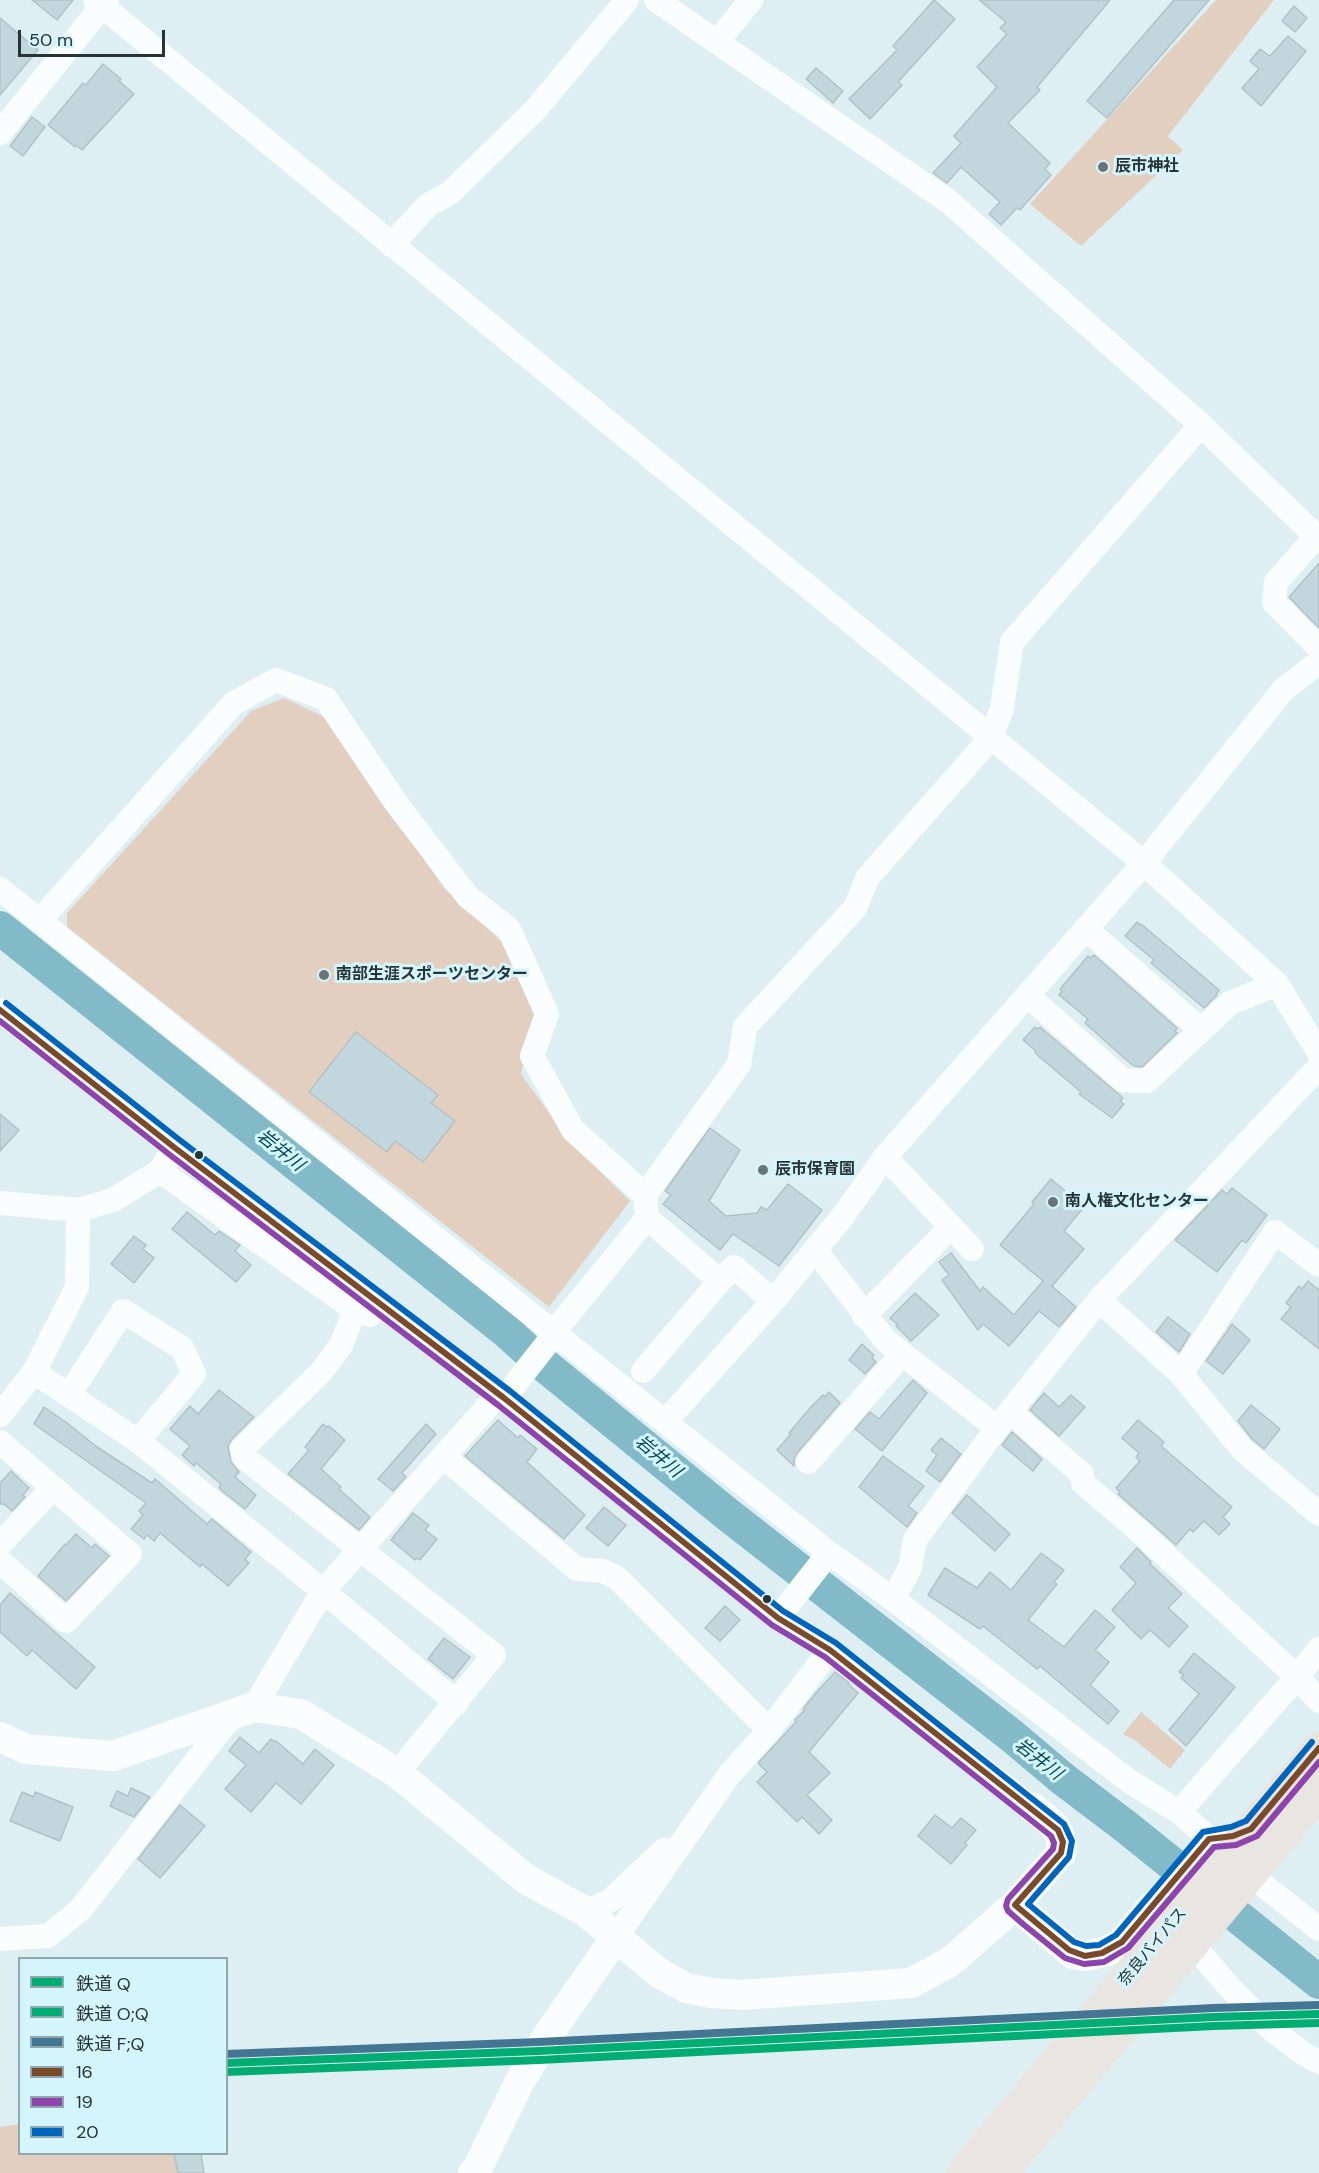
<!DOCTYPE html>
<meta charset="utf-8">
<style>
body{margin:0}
#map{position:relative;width:1319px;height:2173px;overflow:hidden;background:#deeff4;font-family:"DM Sans","Noto Sans JP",sans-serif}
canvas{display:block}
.legend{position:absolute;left:18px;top:1957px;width:210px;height:198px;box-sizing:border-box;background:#d5f5fd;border:2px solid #8fa7ad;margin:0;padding:8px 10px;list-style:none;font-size:18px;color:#273336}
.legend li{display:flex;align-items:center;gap:12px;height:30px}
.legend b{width:30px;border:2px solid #8fa7ad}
.scale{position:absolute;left:18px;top:30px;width:147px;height:27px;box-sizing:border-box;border:3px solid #273336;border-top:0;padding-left:8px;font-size:18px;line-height:21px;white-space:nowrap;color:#273336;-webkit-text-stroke:4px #d5f5fd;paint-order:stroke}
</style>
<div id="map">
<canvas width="1319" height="2173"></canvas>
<ul class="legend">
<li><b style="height:8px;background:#02ad73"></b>鉄道 Q</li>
<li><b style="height:8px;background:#02ad73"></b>鉄道 O;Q</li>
<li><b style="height:8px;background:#447694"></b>鉄道 F;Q</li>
<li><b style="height:8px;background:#7a4b2a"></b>16</li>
<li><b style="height:8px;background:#8e44ad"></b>19</li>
<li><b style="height:8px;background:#0065bd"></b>20</li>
</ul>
<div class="scale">50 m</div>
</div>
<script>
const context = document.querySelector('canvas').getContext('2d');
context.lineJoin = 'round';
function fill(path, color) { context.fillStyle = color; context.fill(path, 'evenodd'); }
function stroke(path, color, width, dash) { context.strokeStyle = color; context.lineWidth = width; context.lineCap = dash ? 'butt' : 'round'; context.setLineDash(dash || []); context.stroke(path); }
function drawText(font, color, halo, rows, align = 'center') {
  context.font = font + ' "DM Sans","Noto Sans JP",sans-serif'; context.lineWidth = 6; context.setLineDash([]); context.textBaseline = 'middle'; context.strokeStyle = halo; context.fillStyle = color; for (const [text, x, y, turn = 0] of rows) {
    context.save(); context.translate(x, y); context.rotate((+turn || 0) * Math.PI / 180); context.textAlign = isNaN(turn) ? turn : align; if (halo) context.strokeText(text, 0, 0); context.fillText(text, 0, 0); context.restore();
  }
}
const green = new Path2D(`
 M1216,0H1274L1168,136L1183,150L1081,246L1030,204Z
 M284,698L327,718L444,888L502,942L537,1009L521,1074L570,1142L630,1201L549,1307L67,927V913L251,711Z
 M1141,1712L1185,1750L1170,1769L1136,1741L1123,1734Z
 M19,2124L20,2154H174L178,2173H0V2127Z`);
const river = new Path2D(`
 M0,928L506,1331L538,1360L727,1514L1012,1736L1063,1779L1125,1826L1319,1982`);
const building = new Path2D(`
 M32,0H73L57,20Z
 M934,0L955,19L898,82L902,85L870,119L849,99L897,50L893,46Z
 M979,0H1110L1037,87L1040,90L1008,123L1050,163L1045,169L1051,175L1020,210L1017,208L1001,225L989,214L1000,202L961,167L947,183L933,173L961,143L954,136L997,87L977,67L1007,34L1000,28L1006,22Z
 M1174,0H1209L1107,118L1087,101Z
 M1294,6L1307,18L1295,32L1282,21Z
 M0,18L38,50L0,95Z
 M1288,36L1306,51L1261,106L1242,88L1259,69L1250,61L1260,49L1270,56Z
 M103,64L121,79L119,81L134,94L82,150L76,145L75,147L48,125L83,83L86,85Z
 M816,68L843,91L833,103L806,79Z
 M32,117L45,127L23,156L10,146Z
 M1319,563V628L1289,597Z
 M1137,922L1140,925L1141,924L1219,990L1216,994L1217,995L1204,1008L1151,963L1154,960L1125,936Z
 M1094,955L1177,1028L1175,1031L1177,1033L1142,1067L1134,1066L1124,1058L1085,1023L1088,1019L1059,995L1062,991L1060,989L1088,956L1091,958Z
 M1035,1027L1038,1029L1040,1027L1123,1098L1120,1101L1124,1104L1112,1118L1079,1094L1081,1092L1035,1053L1036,1051L1023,1040Z
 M356,1032L438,1095L431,1103L455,1121L423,1162L395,1141L387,1152L309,1092Z
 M0,1114L19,1130L0,1151Z
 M710,1128L740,1150L709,1201L726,1216L757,1213L761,1207L767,1210L788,1184L822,1210L779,1266L733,1234L720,1250L663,1204L671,1195L665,1191Z
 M1051,1179L1084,1207L1064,1231L1084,1249L1052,1286L1076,1307L1059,1327L1039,1311L1009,1346L983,1324L978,1330L942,1280L949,1275L939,1262L951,1253L980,1291L983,1287L1014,1315L1043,1281L1000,1245L1034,1204L1032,1202Z
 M1232,1188L1267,1215L1246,1243L1242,1240L1217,1272L1175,1240L1222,1190L1227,1194Z
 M187,1212L215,1235L219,1231L240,1245L235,1251L251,1265L236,1282L172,1229Z
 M134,1236L146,1245L143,1249L154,1258L134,1283L111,1264Z
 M1308,1281L1319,1290V1349L1281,1319L1291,1307L1286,1303L1299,1286L1302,1289Z
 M915,1293L939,1315L911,1341L896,1326L897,1324L890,1318Z
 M1168,1317L1190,1334L1179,1352L1156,1332Z
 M1232,1324L1250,1340L1223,1374L1206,1361Z
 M862,1344L874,1355L872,1358L876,1362L865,1374L849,1360Z
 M913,1380L927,1393L882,1451L855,1429L870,1412L879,1419Z
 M219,1390L254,1417L232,1439L228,1446L231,1462L239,1472L235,1477L256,1495L245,1509L221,1490L219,1487L221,1484L196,1463L194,1466L182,1455L190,1446L170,1429L190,1406L198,1414Z
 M829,1392L840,1403L797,1453L794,1459V1466L777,1450L791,1434L789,1433L810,1408L823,1395L825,1397Z
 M1044,1393L1059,1407L1071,1395L1085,1407L1059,1436L1030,1410Z
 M1251,1405L1280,1429L1264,1449L1252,1439L1238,1421Z
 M44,1407L67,1423L97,1447L152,1483L155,1479L207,1524L212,1519L251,1552L245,1559L249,1563L228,1586L202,1564L200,1567L160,1533L154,1541L147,1535L144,1539L131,1529L143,1515L139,1511L146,1503L34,1424Z
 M498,1420L518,1438L520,1435L537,1449L527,1462L585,1515L564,1539L465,1456Z
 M1138,1420L1164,1442L1161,1446L1232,1507L1223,1517L1230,1524L1219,1535L1204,1521L1193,1532L1190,1529L1176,1545L1118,1494L1120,1492L1116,1488L1140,1461L1136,1457L1139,1453L1122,1438Z
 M323,1424L327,1427L329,1426L345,1440L321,1469L341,1487L339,1489L370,1517L359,1530L288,1474L309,1450L305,1447Z
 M426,1424L436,1434L402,1473L406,1477L393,1491L378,1479Z
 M1012,1432L1042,1459L1033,1471L1002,1445Z
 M941,1438L961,1454L940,1482L926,1471L937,1455L931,1450Z
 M883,1456L924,1486L908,1506L917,1513L907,1527L859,1487Z
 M11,1471L29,1488L23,1495L25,1497L12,1511L4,1504H0V1483Z
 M967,1495L1010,1534L995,1551L952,1513Z
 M604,1507L626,1525L608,1546L586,1528Z
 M413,1513L429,1525L425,1530L437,1539L420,1560L417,1558L415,1560L391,1540Z
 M76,1534L92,1548L95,1544L109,1556L66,1601L38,1576L65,1544L66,1545Z
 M1137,1548L1151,1562L1150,1564L1182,1594L1168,1608L1188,1626L1169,1647L1150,1630L1141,1639L1112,1610L1136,1583L1120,1567Z
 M1041,1553L1064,1570L1054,1582L1057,1584L1028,1620L1064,1647L1095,1610L1115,1627L1095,1650L1109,1662L1090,1685L1119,1711L1108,1724L1040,1666L1037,1669L983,1626L980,1629L928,1595L945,1568L977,1588L990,1572L1011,1590Z
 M10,1593L95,1667L76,1689L32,1650L27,1656L0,1632V1605Z
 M725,1606L740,1620L720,1641L705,1628Z
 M444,1638L470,1657L453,1679L428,1659Z
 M1194,1653L1235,1687L1186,1746L1169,1730L1199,1694L1181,1678L1184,1675L1179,1672Z
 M835,1672L849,1683L848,1684L858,1693L809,1752L830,1773L807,1795L832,1820L819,1834L802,1817L797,1822L757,1782L767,1772L758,1763L796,1722L795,1720L805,1710L803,1709L815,1694Z
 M240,1737L259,1753L271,1739L275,1742L276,1741L303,1764L315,1749L334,1765L301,1804L276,1783L251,1812L225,1789L246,1765L229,1751Z
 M131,1788L150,1797L134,1817L110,1806L117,1791L128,1796Z
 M22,1792L34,1797L35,1792L73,1807L60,1841L10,1821Z
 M180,1805L205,1826L160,1878L138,1859Z
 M935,1815L952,1828L961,1818L976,1830L965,1843L967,1845L951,1864L918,1836Z
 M174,2154H201L204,2173H178Z`);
const minor = new Path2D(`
 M95,0L1144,863L1277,984L1319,1053
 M656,0L948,201L1201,425L1319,539
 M717,42L751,0
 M0,133L107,0
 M391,245L428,205L450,193L535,110L627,0
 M1316,537L1276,582L1274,602L1317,646
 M0,889L829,1553L893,1599L1129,1781L1179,1812L1268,1889L1319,1929
 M40,920L234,703L276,680L326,699L396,803L468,897L509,929L547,1014L532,1056L573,1130L645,1195
 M1086,929L1201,1030
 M1028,996L1123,1080L1147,1081L1230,1003L1277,984
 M0,1010L175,1148L504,1398L778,1618L830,1650L1033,1808
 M885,1157L972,1249
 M160,1171L355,1310L370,1315
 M0,1203L78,1210L113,1200L160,1171L168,1158
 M647,1218L720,1281L734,1267L773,1301
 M815,1250L885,1340L997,1428
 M1099,1300L1181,1374L1242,1449L1319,1514
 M355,1310L341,1345L321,1372L242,1449L245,1458L494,1655L397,1773
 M864,1316L943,1235
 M643,1371L720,1281
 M34,1372L138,1441L323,1591L457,1703
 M1181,1374L1275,1232L1319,1265
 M69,1395L123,1311L182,1348L194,1374L138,1441
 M504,1398L549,1341L553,1333L647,1218L645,1195L739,1064L745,1027L855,908L868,877L991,738L1002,708L1012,642L1201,425
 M1010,1412L1082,1474L1083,1483L1138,1530L1297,1677L1319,1701
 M0,1415L34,1372L77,1287L78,1210
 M666,1421L773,1301L843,1216L885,1157L1144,863L1284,689L1319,662
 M0,1442L130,1554L66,1621L0,1561
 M444,1457L577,1569L603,1571L617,1578L769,1730
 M808,1462L902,1354
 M0,1544L53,1488
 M893,1599L910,1568L915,1540L997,1428L1099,1300L1319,1067
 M778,1618L829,1553
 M254,1707L323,1591L499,1394
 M1179,1812L1297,1677L1319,1649
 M1225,1837L1209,1839L1152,1906L1177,1926L1231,1989L1271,2029L1304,2054L1319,2062
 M586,1912L611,1900L664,1850
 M616,1937L729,1775L769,1730L830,1650
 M0,1939L48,1936L80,1910L233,1714`);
const tertiary = new Path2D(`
 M0,1737L26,1749L113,1756L254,1707L301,1714L397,1773L526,1879L586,1912L616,1937
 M1015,1905L1073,1954L1085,1956L1108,1951L1122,1942L1152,1906
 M473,2173L477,2169L519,2083L548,2035L616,1937L659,1973L686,1988L711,1993L741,1995L911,1983L950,1962L1015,1905L1061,1853C1065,1829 1049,1822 1033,1808`);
const trunk = new Path2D(`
 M963,2173L1319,1748
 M1001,2173L1319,1792`);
const bus1 = new Path2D(`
 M0,1010L175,1148L504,1398L778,1618L830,1650L1058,1830L1063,1842L1061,1853L1015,1905L1069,1950L1085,1956L1102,1953L1122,1942L1209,1839L1233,1836L1251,1829L1319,1748`);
const bus2 = new Path2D(`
 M0,1021L170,1155L498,1405L772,1625L825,1657L1051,1836L1054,1843L1053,1849L1008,1899L1006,1906L1008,1911L1023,1924L1065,1958L1084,1964L1104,1962L1128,1948L1214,1847L1236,1845L1257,1836L1319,1762`);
const bus3 = new Path2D(`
 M6,1003L181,1141L510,1391L783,1611L836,1643L1064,1824L1072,1841L1069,1857L1028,1904L1074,1942L1086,1946L1099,1945L1116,1935L1203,1832L1231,1827L1246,1821L1312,1742`);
const rail1 = new Path2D(`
 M226,2063L539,2051L1214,2017L1319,2014`);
const rail2 = new Path2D(`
 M226,2072L539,2060L1214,2026L1319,2023`);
const rail3 = new Path2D(`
 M226,2054L539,2042L1214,2008L1319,2005`);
const markers = [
 [1103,167,6,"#677578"],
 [324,975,6,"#677578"],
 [199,1155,5,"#273336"],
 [763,1170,6,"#677578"],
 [1053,1202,6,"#677578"],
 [767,1599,5,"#273336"]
];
const poiNames = [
 ["辰市神社",1115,167],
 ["南部生涯スポーツセンター",336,975],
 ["辰市保育園",775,1170],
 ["南人権文化センター",1065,1202]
];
const streetNames = [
 ["奈良バイパス",1153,1947,-50]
];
const waterNames = [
 ["岩井川",280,1151,39],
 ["岩井川",658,1457,40],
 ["岩井川",1038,1760,38]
];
fill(green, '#e2cfc0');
stroke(river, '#82bac7', 34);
fill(building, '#c2d7dd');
stroke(building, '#b3c1c5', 1.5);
stroke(minor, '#fafdfd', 24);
stroke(tertiary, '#fafdfd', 30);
stroke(trunk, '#e9e5e1', 33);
stroke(bus1, '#7a4b2a', 6);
stroke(bus2, '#8e44ad', 6);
stroke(bus3, '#0065bd', 6);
stroke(rail1, '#02ad73', 8);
stroke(rail2, '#02ad73', 8);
stroke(rail3, '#447694', 8);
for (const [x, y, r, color] of markers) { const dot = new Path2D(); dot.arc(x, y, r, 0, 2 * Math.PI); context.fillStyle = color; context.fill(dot); stroke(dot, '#d5f5fd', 2); }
drawText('bold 16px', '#273336', '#d5f5fd', poiNames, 'left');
drawText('16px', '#273336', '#d5f5fd', streetNames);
drawText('italic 18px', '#024854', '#d5f5fd', waterNames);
</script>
